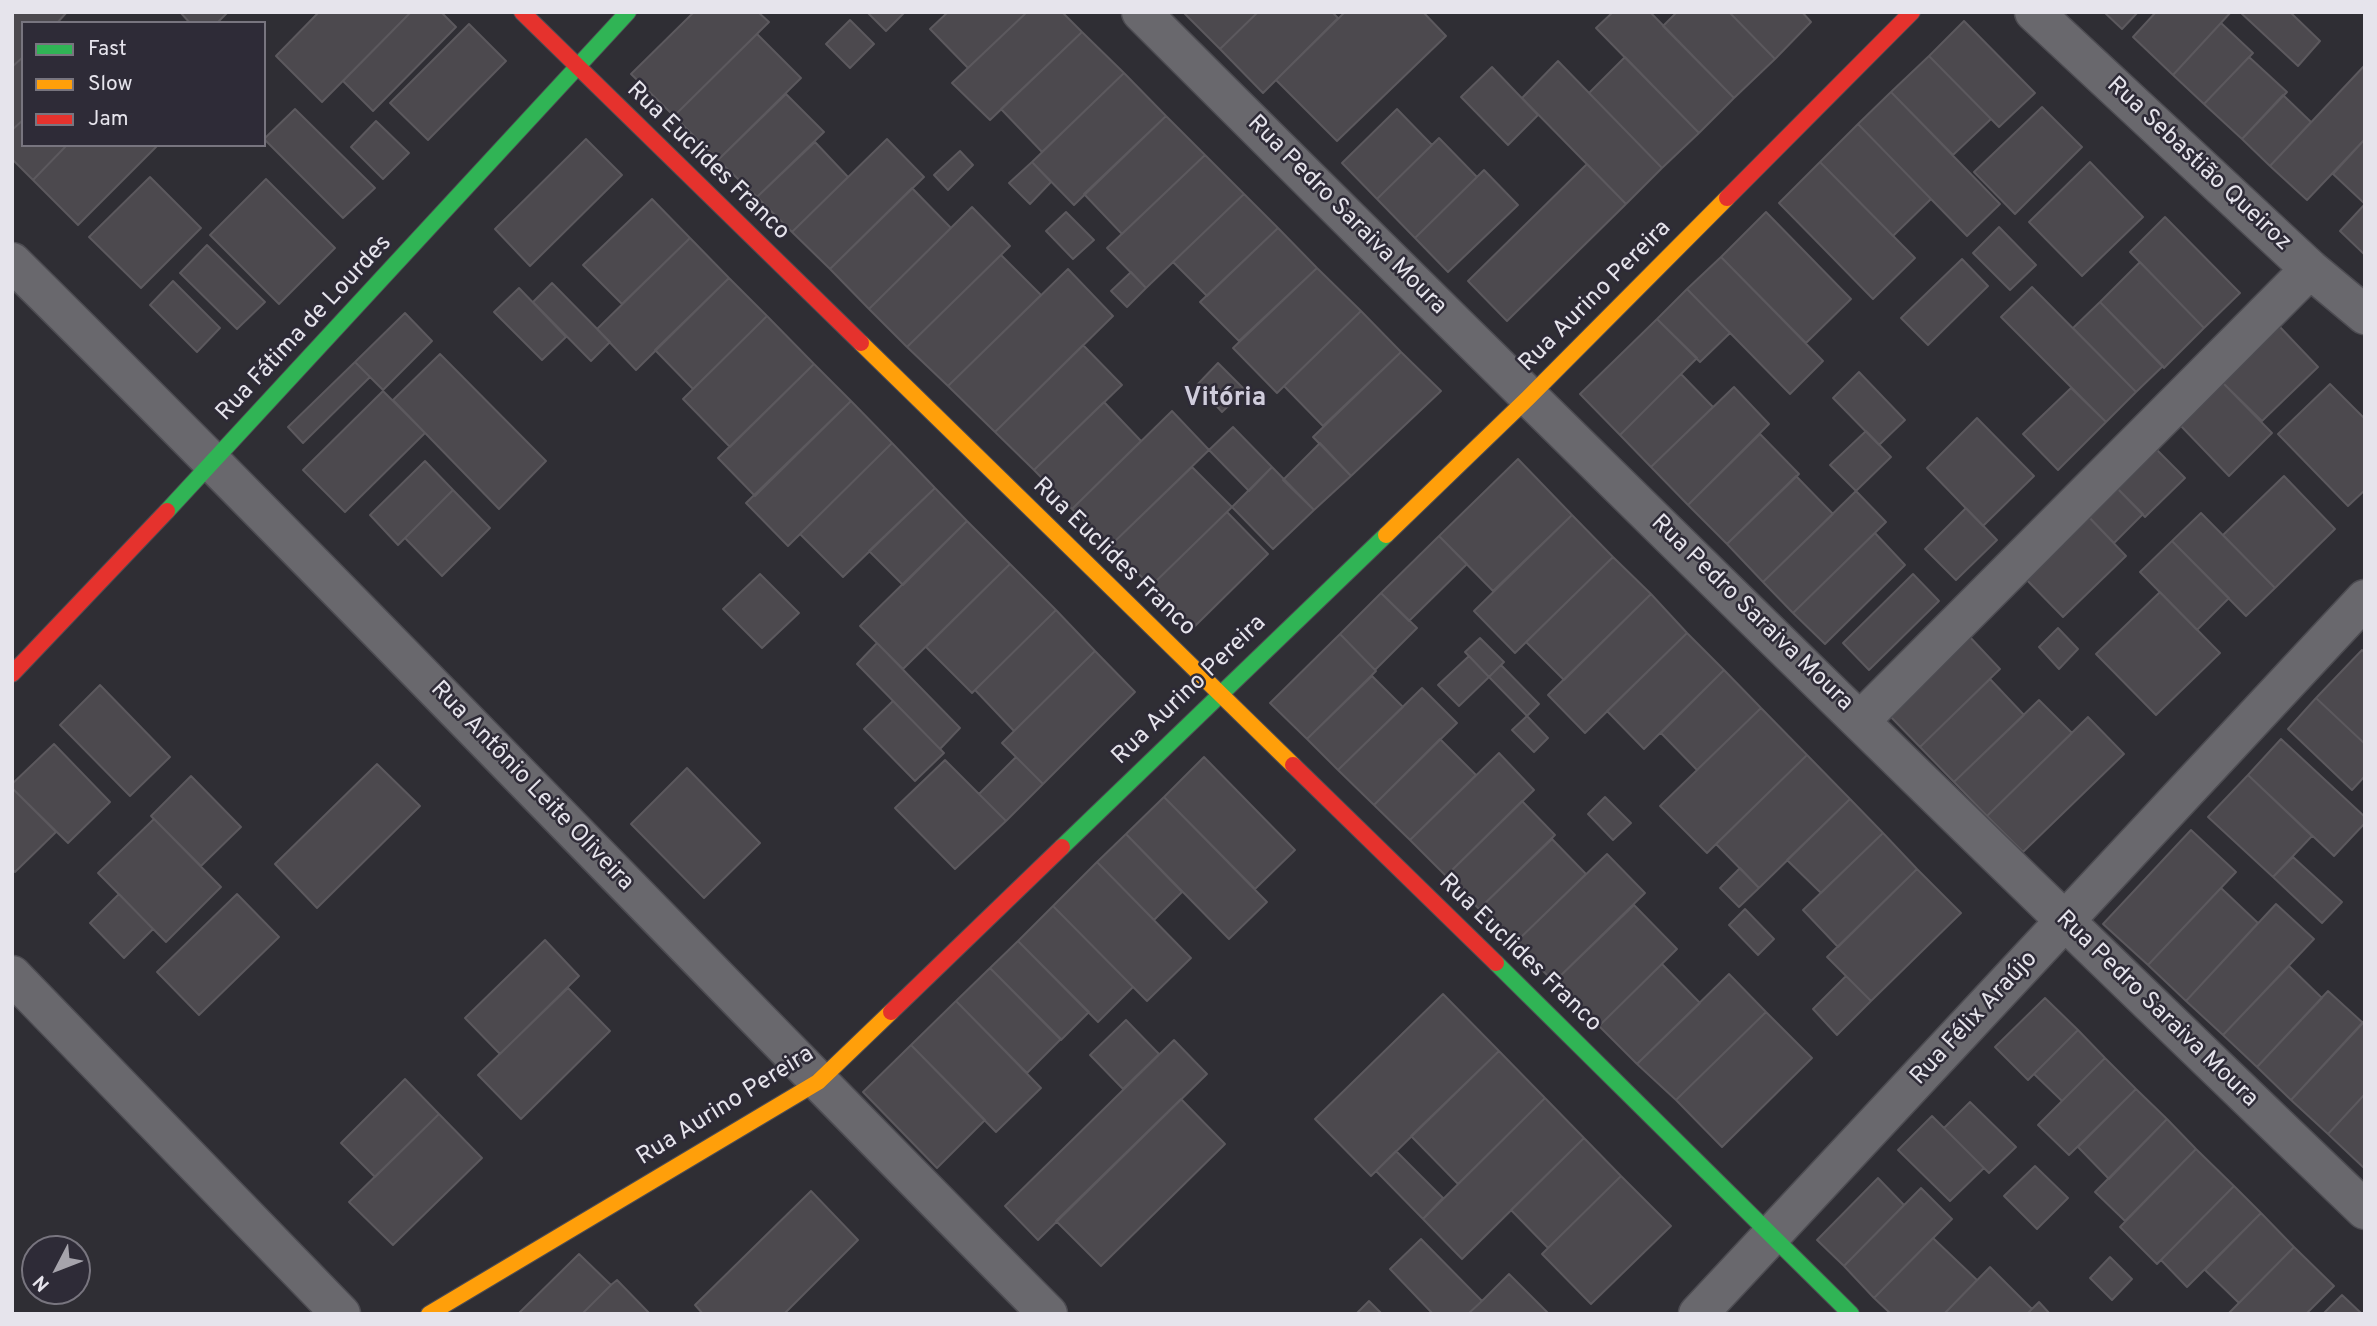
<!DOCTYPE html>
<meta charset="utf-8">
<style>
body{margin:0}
#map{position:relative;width:2377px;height:1326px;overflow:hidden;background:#2f2e34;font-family:Overpass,sans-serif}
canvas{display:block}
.frame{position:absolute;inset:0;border:14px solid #e6e4ec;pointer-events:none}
.legend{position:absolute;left:21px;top:21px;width:245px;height:126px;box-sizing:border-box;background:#2e2b37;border:2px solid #78757f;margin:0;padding:9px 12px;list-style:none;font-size:21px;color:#e6e4ec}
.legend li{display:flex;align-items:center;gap:14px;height:35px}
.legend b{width:35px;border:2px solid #78757f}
.north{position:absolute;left:21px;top:1235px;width:70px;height:70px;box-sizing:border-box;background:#2e2b37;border:2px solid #78757f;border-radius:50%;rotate:228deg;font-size:19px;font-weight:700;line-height:28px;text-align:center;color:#e6e4ec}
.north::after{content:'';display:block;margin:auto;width:24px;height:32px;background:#a6a4ac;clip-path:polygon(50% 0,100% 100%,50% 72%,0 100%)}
</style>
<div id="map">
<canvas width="2377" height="1326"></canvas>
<div class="frame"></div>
<ul class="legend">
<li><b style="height:9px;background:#30b455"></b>Fast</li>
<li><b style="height:9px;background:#ff9f0a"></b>Slow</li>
<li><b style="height:9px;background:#e5322d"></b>Jam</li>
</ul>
<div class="north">N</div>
</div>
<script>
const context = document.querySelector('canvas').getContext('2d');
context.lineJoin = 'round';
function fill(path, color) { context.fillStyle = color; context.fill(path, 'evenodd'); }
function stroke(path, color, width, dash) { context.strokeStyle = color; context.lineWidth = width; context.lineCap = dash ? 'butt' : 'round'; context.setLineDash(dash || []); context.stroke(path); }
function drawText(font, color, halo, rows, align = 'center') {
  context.font = font + ' Overpass,sans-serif'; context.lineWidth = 5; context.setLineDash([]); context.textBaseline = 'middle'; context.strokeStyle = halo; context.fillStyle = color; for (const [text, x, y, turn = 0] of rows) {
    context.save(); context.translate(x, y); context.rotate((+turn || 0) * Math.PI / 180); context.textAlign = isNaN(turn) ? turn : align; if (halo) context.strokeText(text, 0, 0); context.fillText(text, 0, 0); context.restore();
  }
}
const building = new Path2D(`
 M12,12H67L57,23H23V57L12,67Z
 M180,12H228L217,23H190Z
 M319,12H411L322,102L276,56Z
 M411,12H441L456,27L373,111L343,81Z
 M694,12H758L769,22L674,116L631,74Z
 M867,12H903L904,13L886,31Z
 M948,12H1027L968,68L930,29Z
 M1027,12H1062L1082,32L990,120L952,83Z
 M1183,12H1258L1220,49Z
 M1258,12H1332L1338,18L1263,93L1220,49Z
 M1345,12H1423L1446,36L1337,141L1276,80Z
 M1613,12H1650L1734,98L1699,133L1596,28Z
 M1677,12H1729L1775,59L1734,98L1663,26Z
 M1729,12H1802L1811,22L1775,59Z
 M2104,12H2138L2122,29Z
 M2156,12H2231L2173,75L2133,37Z
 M2240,12H2290L2320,41L2298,66Z
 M850,20L874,44L850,68L826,44Z
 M1964,21L2035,93L1999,127L1929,56Z
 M2221,23L2253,53L2204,104L2173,75Z
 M469,24L506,61L428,140L390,103Z
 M1082,32L1124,73L1042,152L1001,109Z
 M757,34L801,78L718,160L674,116Z
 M1929,56L1991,119L1953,155L1891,92Z
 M23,57V120L12,130V67Z
 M1625,57L1699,133L1662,168L1589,93Z
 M2249,57L2287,92L2242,139L2204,104Z
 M1558,61L1662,168L1626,204L1522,98Z
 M2365,65V139L2307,200L2270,166Z
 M1492,67L1538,115L1508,145L1461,97Z
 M1124,73L1166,116L1074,205L1032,162Z
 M1891,92L2000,204L1967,236L1858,124Z
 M786,94L824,132L757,197L718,160Z
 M2283,95L2311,122L2270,166L2242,139Z
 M2042,107L2082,147L2015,214L1974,172Z
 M295,109L375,188L343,218L264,139Z
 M1397,109L1432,145L1377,199L1342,163Z
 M1166,116L1205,155L1122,234L1084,194Z
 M23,120V145H67L33,180L12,159V130Z
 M376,121L409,153L383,179L351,147Z
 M1858,124L1931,199L1893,236L1820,162Z
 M1439,138L1477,177L1415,238L1377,199Z
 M586,139L622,175L530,266L495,229Z
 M887,139L924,177L830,269L792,232Z
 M2365,139V204L2333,174Z
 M815,142L848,177L792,232L757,197Z
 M67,145H158L78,225L33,180Z
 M960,151L973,165L948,190L934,175Z
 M1205,155L1244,194L1146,288L1107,248Z
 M1032,162L1051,182L1030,204L1009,183Z
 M1820,162L1915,258L1873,299L1779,203Z
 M2090,162L2143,217L2082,276L2029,222Z
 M1587,164L1626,204L1507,321L1468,281Z
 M1484,170L1518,205L1448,272L1415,238Z
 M150,177L201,228L141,288L89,237Z
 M266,179L335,248L279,304L210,235Z
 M912,188L951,228L869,309L830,269Z
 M1244,194L1278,228L1207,296L1173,262Z
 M652,199L690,238L622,304L583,265Z
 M2365,204V255L2340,231Z
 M972,207L1010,246L907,347L869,309Z
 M1066,212L1094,240L1073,259L1046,231Z
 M1766,212L1851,299L1806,343L1721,257Z
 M2165,217L2240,293L2204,328L2130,252Z
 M1999,227L2036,265L2010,290L1973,253Z
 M1278,228L1317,268L1239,341L1200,302Z
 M690,238L729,278L636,370L597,329Z
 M207,245L265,302L237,329L180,273Z
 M1001,255L1041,295L948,386L907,347Z
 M1721,257L1823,361L1790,394L1687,289Z
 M1962,259L1988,286L1928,345L1901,318Z
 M2140,262L2204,328L2164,368L2100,302Z
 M1317,268L1361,311L1277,393L1233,348Z
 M1068,269L1113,316L995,432L948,386Z
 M1131,272L1146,288L1127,307L1111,291Z
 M729,278L767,316L693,389L655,350Z
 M173,281L220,328L197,352L150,305Z
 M552,283L610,342L591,361L533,302Z
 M2032,287L2136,392L2106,422L2001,317Z
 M519,288L566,337L542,360L494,312Z
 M1687,289L1730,333L1700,362L1657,319Z
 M2100,302L2163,366L2136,392L2073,328Z
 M1361,311L1401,352L1323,426L1284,386Z
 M405,313L432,341L383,390L355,362Z
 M767,316L814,364L730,447L683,399Z
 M1657,319L1697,358L1620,435L1580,394Z
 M2279,326L2318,367L2262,421L2222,382Z
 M1083,345L1122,385L1034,470L995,432Z
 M1401,352L1441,391L1351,476L1313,437Z
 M440,354L546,461L499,509L393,400Z
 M355,362L370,377L303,443L288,427Z
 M1218,363L1245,390L1222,412L1197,385Z
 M814,364L851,401L755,496L718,458Z
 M1859,372L1905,420L1879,445L1833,398Z
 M1681,374L1713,407L1651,467L1620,435Z
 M2222,382L2272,433L2229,476L2179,424Z
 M2330,384L2365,419V490L2348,506L2278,434Z
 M1734,387L1769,424L1688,505L1651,467Z
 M2071,388L2106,422L2058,470L2023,434Z
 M383,391L425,433L345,512L303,470Z
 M851,401L892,443L788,546L746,503Z
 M1104,402L1141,441L1072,509L1034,470Z
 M1172,411L1209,450L1110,546L1072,509Z
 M1977,418L2034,476L1983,526L1927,468Z
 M1233,427L1272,467L1249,491L1209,450Z
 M1866,431L1891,457L1856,491L1830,465Z
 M1760,434L1799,474L1727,544L1688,505Z
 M892,443L935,488L843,577L800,534Z
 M1320,443L1351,476L1314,510L1283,480Z
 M2151,444L2185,478L2145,517L2112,483Z
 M1518,459L1572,515L1493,591L1439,536Z
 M425,461L453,490L398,545L370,515Z
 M1192,467L1232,507L1151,586L1110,546Z
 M1272,467L1314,510L1273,549L1232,507Z
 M1796,476L1833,514L1763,582L1727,544Z
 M2284,476L2335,529L2275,588L2223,535Z
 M2112,483L2143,514L2114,543L2083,511Z
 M935,488L967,521L903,585L869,551Z
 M453,490L490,528L442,576L405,538Z
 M1856,491L1886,522L1793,613L1763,582Z
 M1966,508L1997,540L1956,580L1925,549Z
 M2083,511L2126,556L2063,617L2019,572Z
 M1227,512L1268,554L1193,628L1151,586Z
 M2201,513L2275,588L2246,616L2172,541Z
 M1572,515L1613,557L1515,653L1474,611Z
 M967,521L1010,564L903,669L860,626Z
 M1875,533L1905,565L1825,644L1793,613Z
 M1439,536L1467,564L1409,621L1381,593Z
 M2172,541L2229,598L2197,630L2140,572Z
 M1613,557L1651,594L1564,680L1526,642Z
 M1010,564L1056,610L972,693L926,647Z
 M760,574L799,613L762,648L723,609Z
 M1913,574L1939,601L1869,670L1843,643Z
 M2160,592L2220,653L2156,715L2096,654Z
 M1381,593L1417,628L1375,670L1340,634Z
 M1651,594L1687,633L1585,733L1548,695Z
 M1056,610L1095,651L1014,731L975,690Z
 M2058,628L2078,649L2059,669L2039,647Z
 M1687,633L1724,670L1644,749L1607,711Z
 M1340,634L1376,671L1307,739L1270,703Z
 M1968,635L2000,669L1920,747L1888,714Z
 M1480,638L1504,662L1489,677L1465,652Z
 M877,643L960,728L940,749L857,664Z
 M2362,650L2365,653V744L2316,698Z
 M1095,651L1135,692L1043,784L1002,743Z
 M1469,656L1489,677L1459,706L1438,685Z
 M1501,665L1539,704L1527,716L1489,677Z
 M1724,670L1761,708L1697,770L1661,733Z
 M1372,676L1403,707L1338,770L1307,739Z
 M1990,679L2024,715L1954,782L1920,747Z
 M100,685L170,757L130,796L60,725Z
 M1422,688L1457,723L1374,805L1338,770Z
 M2316,698L2365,744V776L2352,790L2288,729Z
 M2039,700L2072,733L1987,816L1954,782Z
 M893,701L944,753L915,781L864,729Z
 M1761,708L1807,755L1707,853L1660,806Z
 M1527,716L1548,738L1534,752L1512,730Z
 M2088,717L2124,754L2023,852L1987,816Z
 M1440,739L1476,775L1410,840L1374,805Z
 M2281,739L2365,817V823L2334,856L2248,775Z
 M54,744L110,802L68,843L12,788V784Z
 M1499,753L1534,790L1446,876L1410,840Z
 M1807,755L1850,799L1759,888L1716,844Z
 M1016,757L1043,784L1006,821L979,794Z
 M1204,757L1295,850L1255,889L1164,797Z
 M945,760L1006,821L955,869L895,808Z
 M377,764L420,806L317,908L275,864Z
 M687,768L760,843L704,898L631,824Z
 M2248,775L2312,836L2273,877L2208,817Z
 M191,776L241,827L201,866L151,816Z
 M12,788L56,832L15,872L12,869Z
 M1164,797L1267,902L1229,939L1126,834Z
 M1605,797L1631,823L1613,840L1588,814Z
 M1850,799L1883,833L1821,893L1787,860Z
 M1522,801L1555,835L1479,909L1446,876Z
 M154,819L221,887L166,942L98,873Z
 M2191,830L2236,872L2148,965L2103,924Z
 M1883,833L1917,869L1838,947L1803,910Z
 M1126,834L1182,892L1154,920L1097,862Z
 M1552,839L1586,874L1515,943L1479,909Z
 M1607,854L1645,893L1554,982L1515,943Z
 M2293,857L2342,902L2322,923L2273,877Z
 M1097,862L1191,958L1147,1001L1053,906Z
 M1740,868L1759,888L1739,907L1720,888Z
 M1917,869L1961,913L1871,1001L1827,957Z
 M2221,888L2258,923L2186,1001L2148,965Z
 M119,894L153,929L124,958L90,923Z
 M237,894L279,937L199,1015L157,972Z
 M2276,904L2314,939L2223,1035L2186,1001Z
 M1634,905L1677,949L1599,1026L1554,982Z
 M1053,906L1133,987L1098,1022L1018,941Z
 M1745,909L1774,939L1758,955L1729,925Z
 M545,940L579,976L500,1054L465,1018Z
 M1018,941L1089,1012L1061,1040L990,968Z
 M1662,964L1700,1003L1637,1064L1599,1026Z
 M2289,966L2322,998L2257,1067L2223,1035Z
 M990,968L1061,1039L1027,1073L956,1001Z
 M1729,974L1766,1012L1676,1100L1637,1064Z
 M1846,976L1871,1001L1837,1035L1813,1009Z
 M568,988L610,1031L521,1119L478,1075Z
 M2328,991L2363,1023L2291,1100L2257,1067Z
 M1443,994L1499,1051L1371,1176L1315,1119Z
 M2045,998L2078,1030L2028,1080L1995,1047Z
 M956,1001L1041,1088L996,1132L911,1045Z
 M1766,1012L1812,1058L1722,1147L1676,1100Z
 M1126,1020L1159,1054L1123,1089L1090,1055Z
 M2365,1020V1094L2328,1134L2291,1100Z
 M2078,1030L2105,1058L2062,1101L2034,1074Z
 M1174,1040L1207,1074L1038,1240L1005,1206Z
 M911,1045L985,1120L937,1168L863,1092Z
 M1499,1051L1545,1098L1458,1184L1411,1136Z
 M2105,1058L2136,1089L2069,1155L2038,1125Z
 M405,1079L439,1114L375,1177L341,1143Z
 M2136,1089L2167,1119L2109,1179L2078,1147Z
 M2365,1094V1167L2364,1168L2328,1134Z
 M1545,1098L1584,1138L1462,1259L1423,1219Z
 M1181,1099L1225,1144L1101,1266L1056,1221Z
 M1970,1102L2016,1147L1989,1173L1944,1128Z
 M439,1114L482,1158L393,1245L349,1202Z
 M1932,1116L1984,1168L1950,1201L1898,1150Z
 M2167,1119L2196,1149L2125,1221L2095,1192Z
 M1584,1138L1621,1176L1548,1248L1511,1210Z
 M2196,1149L2234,1186L2157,1264L2120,1227Z
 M1396,1151L1443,1198L1423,1219L1376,1171Z
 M2035,1166L2068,1198L2037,1229L2004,1196Z
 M1621,1176L1671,1226L1591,1304L1542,1254Z
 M1878,1178L1904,1205L1844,1266L1817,1240Z
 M2234,1186L2261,1213L2187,1287L2161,1260Z
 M1921,1188L1952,1219L1874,1298L1844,1266Z
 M811,1191L858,1240L784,1314H703L695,1305Z
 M2261,1213L2294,1247L2239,1303L2205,1270Z
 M1933,1238L1977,1280L1944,1314H1891L1874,1298Z
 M1421,1239L1482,1301L1468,1314H1433L1390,1269Z
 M2294,1247L2334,1286L2306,1314H2228Z
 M579,1254L611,1285L582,1314H518Z
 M2110,1257L2132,1279L2112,1300L2090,1278Z
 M1990,1267L2032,1309L2027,1314H1944Z
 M1509,1274L1549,1314H1468L1482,1301Z
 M617,1280L650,1314H582L611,1285Z
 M2342,1295L2362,1314H2323Z
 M1369,1301L1382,1314H1356Z
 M2039,1302L2050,1314H2027Z`);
const street = new Path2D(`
 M1141,12C1545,415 1953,815 2365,1210
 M2034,12L2310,269L2365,315
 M12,262C362,608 701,965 1048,1314
 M1861,720L2310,269
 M12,975L341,1314
 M1698,1314L2365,599`);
const fast = new Path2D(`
 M167,511L628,12
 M1062,847L1386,535
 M1496,963L1851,1314`);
const slow = new Path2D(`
 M861,343L1293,765
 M1386,535L1528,398L1727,198
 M429,1314L818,1082L891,1012`);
const jam = new Path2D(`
 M522,12L861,343
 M1727,198L1912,12
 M12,674L167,511
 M1293,765L1496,963
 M891,1012L1062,847`);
const streetNames = [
 ["Rua Euclides Franco",707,162,44],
 ["Rua Sebastião Queiroz",2198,165,43],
 ["Rua Pedro Saraiva Moura",1346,216,45],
 ["Rua Aurino Pereira",1596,297,-45],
 ["Rua Fátima de Lourdes",305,329,-47],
 ["Rua Euclides Franco",1113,558,44],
 ["Rua Pedro Saraiva Moura",1751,614,44],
 ["Rua Aurino Pereira",1190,691,-44],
 ["Rua Antônio Leite Oliveira",531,787,46],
 ["Rua Euclides Franco",1519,954,44],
 ["Rua Pedro Saraiva Moura",2156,1010,44],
 ["Rua Félix Araújo",1975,1019,-47],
 ["Rua Aurino Pereira",726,1107,-32]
];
const neighbourhoodNames = [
 ["Vitória",1225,400]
];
fill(building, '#4c494e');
stroke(building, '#5c595e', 2);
stroke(street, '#4d4c52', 41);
stroke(fast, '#4d4c52', 18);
stroke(slow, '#4d4c52', 18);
stroke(jam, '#4d4c52', 18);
stroke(street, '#69686d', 38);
stroke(fast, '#30b455', 16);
stroke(slow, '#ff9f0a', 16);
stroke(jam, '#e5322d', 16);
drawText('24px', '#e6e4ec', '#2e2b37', streetNames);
drawText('bold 26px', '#d0cddc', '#2e2b37', neighbourhoodNames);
</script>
